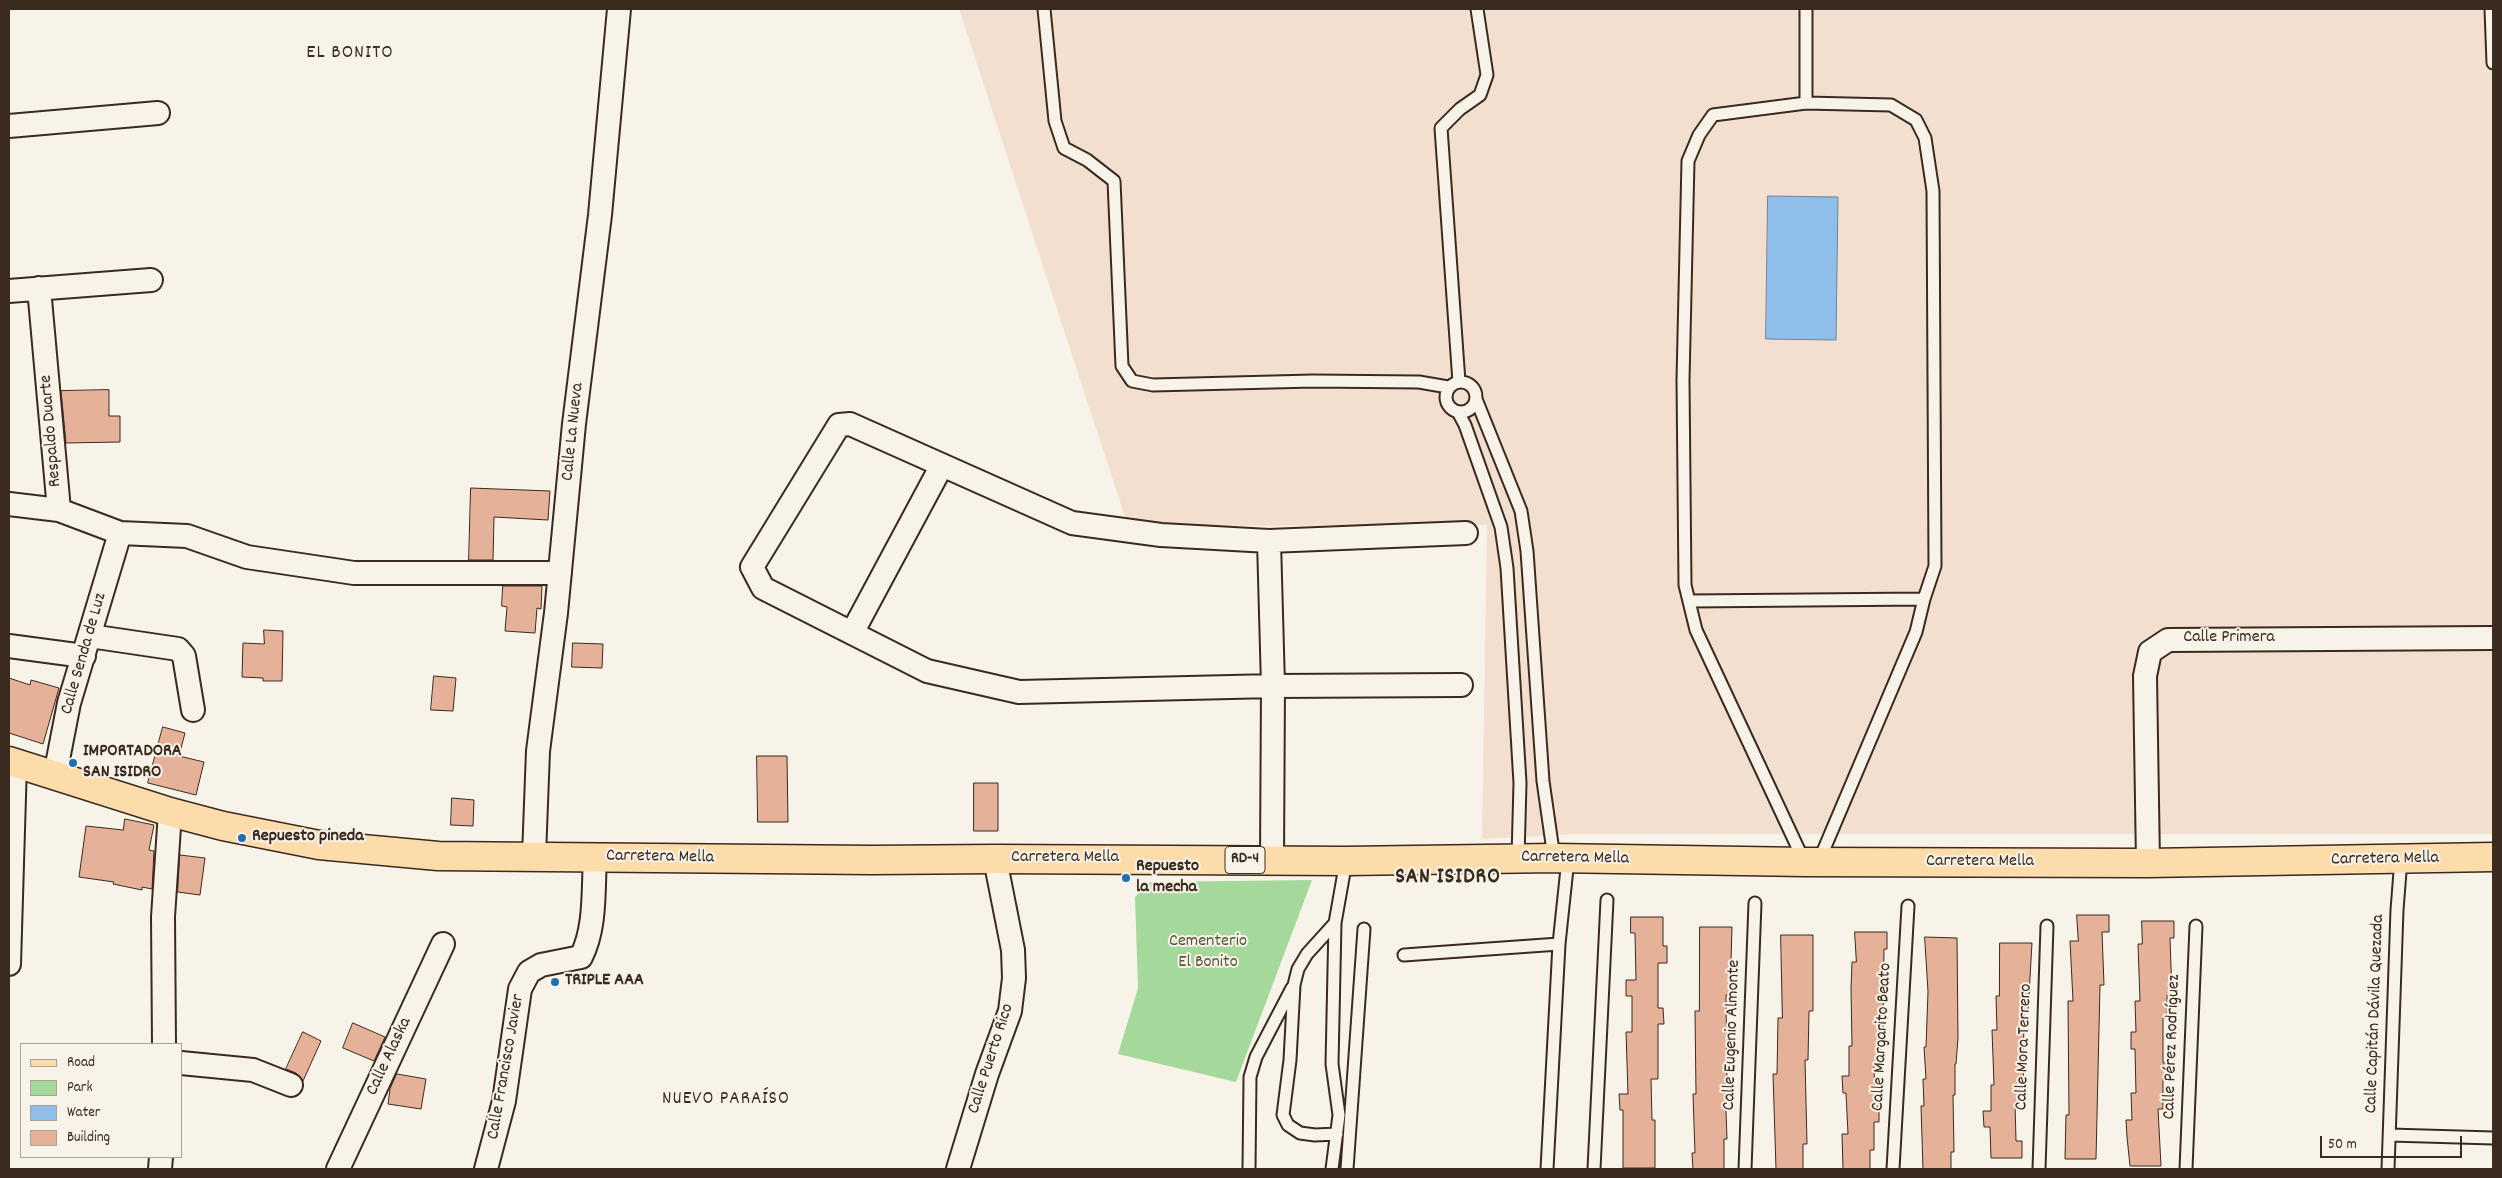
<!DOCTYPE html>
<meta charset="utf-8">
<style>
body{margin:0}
#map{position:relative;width:2502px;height:1178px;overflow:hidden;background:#f7f3e8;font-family:Dekko,sans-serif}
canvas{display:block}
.frame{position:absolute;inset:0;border:10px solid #3b2a1e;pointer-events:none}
.legend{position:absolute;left:20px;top:1043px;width:162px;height:115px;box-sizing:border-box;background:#f7f3e8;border:1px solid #aca397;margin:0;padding:6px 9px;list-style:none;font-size:15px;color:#3b2a1e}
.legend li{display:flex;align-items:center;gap:10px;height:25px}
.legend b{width:25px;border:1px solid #aca397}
.scale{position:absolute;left:2320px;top:1136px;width:142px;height:22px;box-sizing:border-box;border:2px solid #3b2a1e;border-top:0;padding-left:6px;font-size:15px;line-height:18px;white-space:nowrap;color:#3b2a1e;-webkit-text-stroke:4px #f7f3e8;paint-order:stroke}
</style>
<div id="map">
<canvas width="2502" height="1178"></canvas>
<div class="frame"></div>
<ul class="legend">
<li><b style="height:6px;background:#fddcac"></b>Road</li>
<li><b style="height:14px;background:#a5d99c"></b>Park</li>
<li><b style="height:14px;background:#90beea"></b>Water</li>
<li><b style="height:14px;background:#e6b199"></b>Building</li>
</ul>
<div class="scale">50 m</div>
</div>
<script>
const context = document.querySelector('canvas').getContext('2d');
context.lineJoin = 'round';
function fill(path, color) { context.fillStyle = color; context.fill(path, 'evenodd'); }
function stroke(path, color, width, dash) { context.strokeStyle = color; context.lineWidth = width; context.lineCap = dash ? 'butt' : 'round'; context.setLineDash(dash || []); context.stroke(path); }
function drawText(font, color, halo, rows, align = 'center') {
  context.font = font + ' Dekko,sans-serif'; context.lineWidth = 4; context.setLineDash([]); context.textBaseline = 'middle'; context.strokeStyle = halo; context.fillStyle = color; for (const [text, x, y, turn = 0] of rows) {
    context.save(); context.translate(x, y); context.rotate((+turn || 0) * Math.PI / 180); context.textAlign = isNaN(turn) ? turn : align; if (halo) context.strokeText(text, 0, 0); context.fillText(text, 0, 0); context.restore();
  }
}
const built = new Path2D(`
 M959,9H2493V834H1577L1482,839L1487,525L1128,526Z`);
const green = new Path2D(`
 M1312,880L1236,1082L1118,1054L1138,988L1135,897L1150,882Z`);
const water = new Path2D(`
 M1768,196L1838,197L1836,340L1766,339Z`);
const building = new Path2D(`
 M109,390V416H120V442L66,443L61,391Z
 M471,488L550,491L548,520L494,517L493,560H469Z
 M503,586H542L541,609L537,608L535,633L505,631L507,607L502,606Z
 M264,630L283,631L282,681H263V678L242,677L243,643L264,644Z
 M573,643L603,644L602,668L572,667Z
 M434,676L456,678L453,711L431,710Z
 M9,678L30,685L31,680L59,688L43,744L9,733Z
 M163,727L185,733L179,756L204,762L196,795L148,783Z
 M757,756H787L788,822H758Z
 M974,783H998V831H974Z
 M452,798L474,800L473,826L451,825Z
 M125,819L154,825L149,850L154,851L152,889L142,887V890L113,884L114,882L79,877L86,826L123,830Z
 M180,855L205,858L200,895L178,892Z
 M2077,915H2109V932H2102L2104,985H2100L2096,1159H2065L2066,1115H2069L2068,1001H2073L2070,941H2078Z
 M1631,917H1663V946H1667V963H1658V1008H1663L1664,1024H1658V1079H1651L1652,1120H1655V1168H1623V1110H1620L1619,1094H1628L1626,1032H1632V996H1626V980H1636L1635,933H1631Z
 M2142,921H2174V938H2170L2172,995H2167V1018H2163V1063H2167V1079H2163V1109H2158L2161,1166H2130L2127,1137L2126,1120H2132L2131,1093H2136L2135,1049H2131V1032H2136L2135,1001H2140L2138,944H2142Z
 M1700,927H1732L1730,995H1726L1727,1083H1725L1727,1139H1724V1169H1693L1692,1153H1695L1693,1094H1696L1695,1011H1699Z
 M1855,932H1887V949H1884L1883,1032H1880L1881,1063H1874L1875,1106H1879V1122H1874V1150H1870V1169H1843L1842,1134H1848L1846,1093H1843L1842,1076H1849V1046H1852L1851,988L1852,962H1856Z
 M1781,935H1813V1011H1809L1808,1060H1805L1807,1144H1803V1169H1776L1773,1074H1777L1778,1018H1782Z
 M1925,937L1957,938L1958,1038L1956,1064H1955V1095H1953L1954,1152H1951V1169H1923L1921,1106H1924L1923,1079H1926L1924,1047H1926L1928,992Z
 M2000,943H2032L2028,1013H2024L2023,1102H2015L2016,1141H2022V1158H1991L1990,1127H1984L1983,1111H1991V1085H1994L1992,1030H1997L1996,996H1999Z
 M353,1023L385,1037L374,1061L343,1048Z
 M303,1032L321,1041L303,1081L296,1073L286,1069Z
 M397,1074L426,1079L421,1109L388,1104L390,1089Z`);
const lane = new Path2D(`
 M1044,9L1055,121L1064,148L1087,160L1114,181L1122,366L1132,381L1153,385L1313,381L1419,382L1448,387
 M2491,9L2493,63
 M1806,103V9
 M1446 397a15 15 0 1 1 30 0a15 15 0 1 1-30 0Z
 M1459,382L1441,128L1460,109L1480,95L1487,75L1477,9
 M1476,399L1521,511L1527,551L1543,781L1554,858
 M1458,412L1465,425L1501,527L1507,568L1520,783L1518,858
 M1689,601L1924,599
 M1804,861L1696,630L1685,585L1683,380L1688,161L1699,135L1713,115L1806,103L1891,105L1916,120L1925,138L1933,191L1935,566L1924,599L1916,632L1819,861
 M1335,923L1307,954L1298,969L1294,985L1290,1060L1283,1115L1288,1125L1300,1133L1315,1135L1337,1134
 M1404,955L1559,944
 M2390,1135L2493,1138
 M1249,1169L1250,1077L1256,1057L1292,988
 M1332,1169L1339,1115L1332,1064L1335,923L1346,861
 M1347,1169L1364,929
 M1547,1169L1559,944L1568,859
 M1594,1169L1607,900
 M1745,1169L1755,903
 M1893,1169L1908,906
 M2039,1169L2047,926
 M2186,1169L2196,926
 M2388,1169L2397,910L2401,859`);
const street = new Path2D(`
 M9,126L158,113
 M39,288L59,510L120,533L187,536L247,557L354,573H560
 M9,291L151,280
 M9,504L59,510
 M1269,541L1273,686L1272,860
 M852,633L942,465
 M90,636L178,649L184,656L193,710
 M9,646L84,656
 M1461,685L1273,686L1019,692L927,671L763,588L752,567L839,425L850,424L1072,523L1161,535L1269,541L1466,533
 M55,775L69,703L120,533
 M534,856L538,751L556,613L574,424L600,215L619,9
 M2148,863L2145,676L2150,652L2168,640L2493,638
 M9,964L15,763
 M164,1044L163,917L170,812
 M181,1063L253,1070L291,1085
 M160,1169L161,1157
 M338,1169L443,944
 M486,1169L504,1101L520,989L529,972L541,965L581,957C596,928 593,890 595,858
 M958,1169L987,1074L1010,1011L1014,978L1013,950L995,859`);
const primary = new Path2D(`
 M9,761L170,812L223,826L319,845L438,856L873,860L995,859L1346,861L1554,858L1805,862L2148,863L2493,857`);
const markers = [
 [73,763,5,"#1f6fb2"],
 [242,838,5,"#1f6fb2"],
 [1126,878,5,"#1f6fb2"],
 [555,982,5,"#1f6fb2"]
];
const shields = [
 [1245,860,40]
];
const shieldNames = [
 ["RD-4",1245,860]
];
const streetNames = [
 ["Respaldo Duarte",52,431,-95],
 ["Calle La Nueva",574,432,-84],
 ["Calle Primera",2229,639],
 ["Calle Senda de Luz",85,654,-74],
 ["Carretera Mella",660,858,1],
 ["Carretera Mella",1065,859],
 ["Carretera Mella",1575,859,1],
 ["Carretera Mella",2385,860,-1],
 ["Carretera Mella",1980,863],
 ["Calle Capitán Dávila Quezada",2376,1014,-88],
 ["Calle Eugenio Almonte",1733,1035,-88],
 ["Calle Margarito Beato",1883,1037,-87],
 ["Calle Mora Terrero",2025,1047,-88],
 ["Calle Pérez Rodríguez",2173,1047,-88],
 ["Calle Alaska",390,1057,-65],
 ["Calle Puerto Rico",992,1059,-72],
 ["Calle Francisco Javier",507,1067,-80]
];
const poiNames = [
 ["IMPORTADORA",83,753],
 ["SAN ISIDRO",83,774],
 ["Repuesto pineda",252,838],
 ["Repuesto",1136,868],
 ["la mecha",1136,889],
 ["TRIPLE AAA",565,982]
];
const parkNames = [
 ["Cementerio",1208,943],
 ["El Bonito",1208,964]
];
const neighbourhoodNames = [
 ["NUEVO PARAÍSO",726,1100]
];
const quarterNames = [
 ["EL BONITO",350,54]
];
const districtNames = [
 ["SAN ISIDRO",1448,879]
];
fill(built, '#f2dfd0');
fill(green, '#a5d99c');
fill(water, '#90beea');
stroke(water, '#6e8398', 1);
fill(building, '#e6b199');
stroke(building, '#3b2a1e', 1);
stroke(lane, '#3b2a1e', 15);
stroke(street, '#3b2a1e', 26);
stroke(primary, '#3b2a1e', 31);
stroke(lane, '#f7f3e8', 11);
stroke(street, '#f7f3e8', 22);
stroke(primary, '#fddcac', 28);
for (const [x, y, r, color] of markers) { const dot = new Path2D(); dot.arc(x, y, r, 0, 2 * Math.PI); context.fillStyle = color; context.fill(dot); stroke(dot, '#f7f3e8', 2); }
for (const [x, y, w] of shields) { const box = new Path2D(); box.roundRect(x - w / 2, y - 13.5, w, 27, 4); context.fillStyle = '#f7f3e8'; context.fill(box); stroke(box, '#3b2a1e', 1); }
drawText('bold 16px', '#3b2a1e', null, shieldNames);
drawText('18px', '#3b2a1e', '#f7f3e8', streetNames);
drawText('bold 18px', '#3b2a1e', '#f7f3e8', poiNames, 'left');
drawText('18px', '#56563e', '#f7f3e8', parkNames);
context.letterSpacing = '1px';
drawText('19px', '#3b2a1e', '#f7f3e8', neighbourhoodNames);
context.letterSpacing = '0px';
context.letterSpacing = '1px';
drawText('20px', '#3b2a1e', '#f7f3e8', quarterNames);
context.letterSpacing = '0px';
context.letterSpacing = '1px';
drawText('bold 22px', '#3b2a1e', '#f7f3e8', districtNames);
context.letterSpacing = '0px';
</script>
